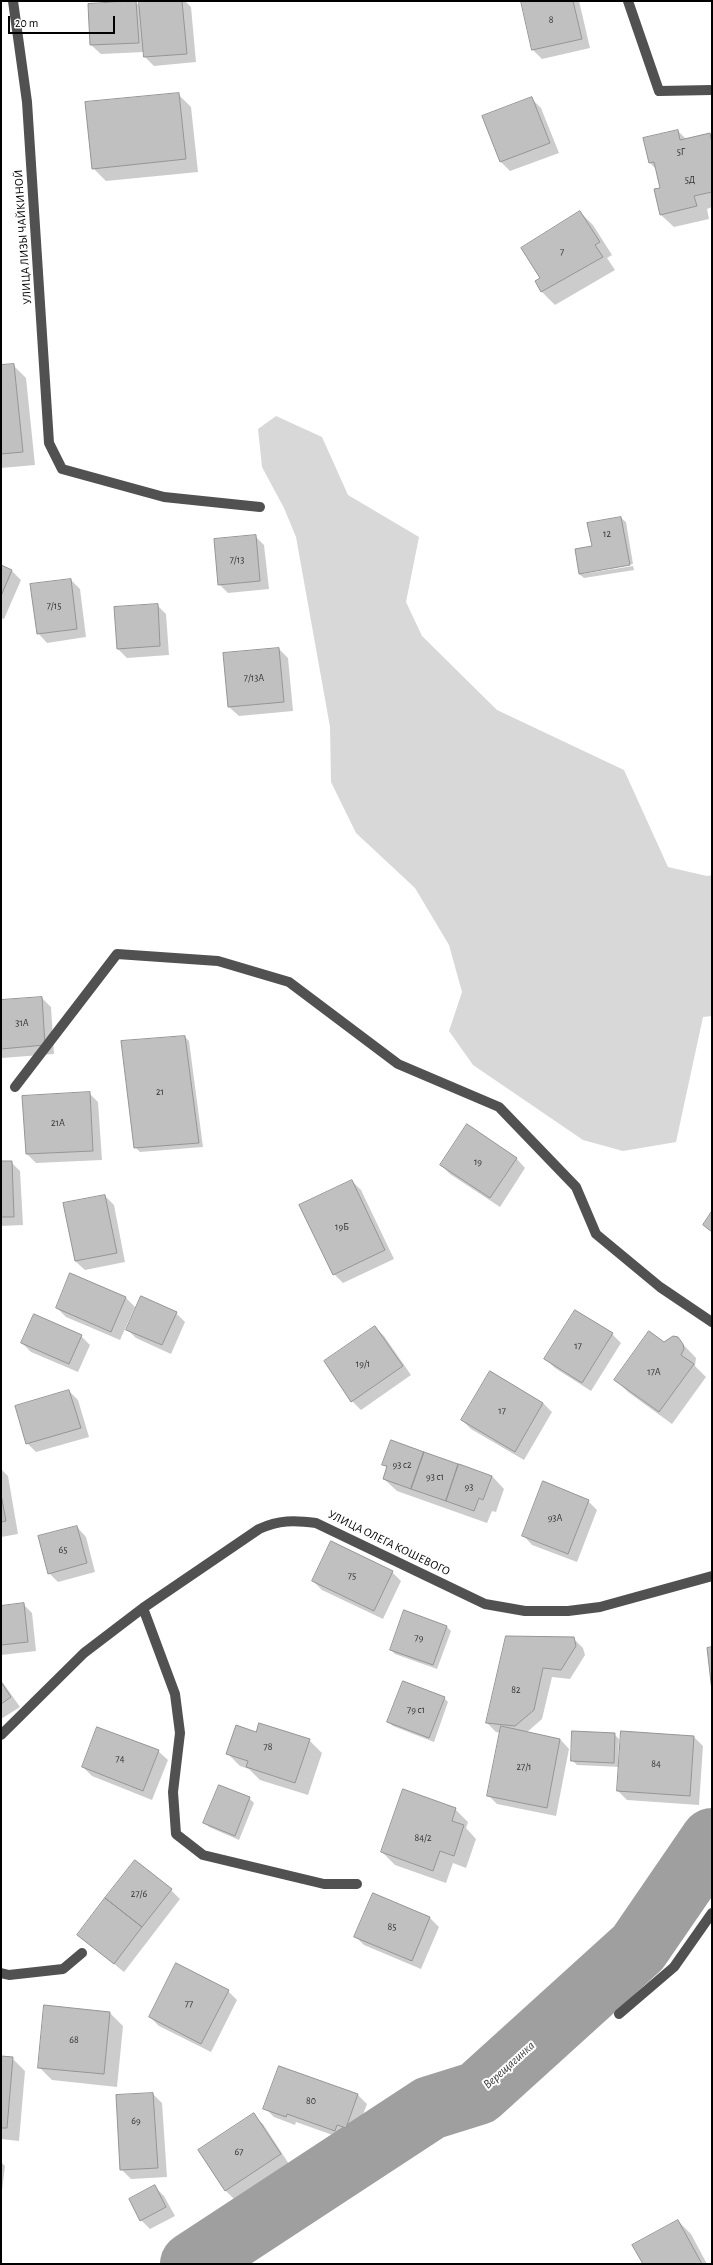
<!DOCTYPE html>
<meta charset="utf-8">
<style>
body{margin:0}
#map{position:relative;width:713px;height:2265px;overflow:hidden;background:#fff;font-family:"Alegreya Sans",sans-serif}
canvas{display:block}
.frame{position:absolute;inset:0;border:2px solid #000;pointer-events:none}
.scale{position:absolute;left:8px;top:16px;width:107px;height:18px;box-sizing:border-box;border:2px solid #000;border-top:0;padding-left:5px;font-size:12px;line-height:14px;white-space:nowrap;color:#000;-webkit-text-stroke:3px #fff;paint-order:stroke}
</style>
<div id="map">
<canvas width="713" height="2265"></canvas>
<div class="frame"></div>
<div class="scale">20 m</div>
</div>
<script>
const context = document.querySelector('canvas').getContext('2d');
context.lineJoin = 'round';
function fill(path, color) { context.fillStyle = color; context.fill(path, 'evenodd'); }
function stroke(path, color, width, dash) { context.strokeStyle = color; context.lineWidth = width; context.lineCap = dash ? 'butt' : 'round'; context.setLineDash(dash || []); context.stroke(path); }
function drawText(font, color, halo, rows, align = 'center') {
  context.font = font + ' "Alegreya Sans",sans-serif'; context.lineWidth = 4; context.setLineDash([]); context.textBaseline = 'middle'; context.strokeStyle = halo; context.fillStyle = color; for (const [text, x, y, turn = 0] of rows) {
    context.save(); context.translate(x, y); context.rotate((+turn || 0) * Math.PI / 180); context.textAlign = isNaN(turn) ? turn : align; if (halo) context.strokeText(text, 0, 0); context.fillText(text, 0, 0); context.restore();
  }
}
const green = new Path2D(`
 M276,416L322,437L348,495L419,537L406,602L422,636L497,710L624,770L668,867L707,876L712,875V1016L703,1017L676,1142L623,1151L583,1140L473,1065L449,1031L462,992L449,945L415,888L356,833L331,782L330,727L296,537L284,508L262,467L258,429Z`);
const shadow = new Path2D(`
 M143,1H185L191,7L196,62L154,66L145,57L144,52L101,54L91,45L89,5L136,2L140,6Z
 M522,1H579L590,48L542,59L533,50Z
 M178,94L191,107L198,172L106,181L93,168Z
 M532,99L541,108L559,153L510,171L501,162L484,117Z
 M678,131L686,139L709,134L712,136V207L707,209L709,219L674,227L661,215V189L657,170L650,163Z
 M580,212L593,225L612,255L607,258L615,270L555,305L542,292L536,282L541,278Z
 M13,365L26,378L35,465L1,468V367Z
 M621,518L626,522L633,564L582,572V574L633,566L634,570L584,578L579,574L593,547Z
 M255,536L264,545L269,589L228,593L219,584Z
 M1,566L12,571L21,580L4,619L1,618Z
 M71,580L80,589L86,637L47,643L38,633Z
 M157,605L166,614L169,655L127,658L118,649Z
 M279,649L288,658L293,711L239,716L229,707Z
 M42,998L51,1007L54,1054L2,1058L1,1001Z
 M185,1037L189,1041L203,1147L140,1152L135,1147Z
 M89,1093L98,1102L102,1160L36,1163L27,1154Z
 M516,1158L525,1168L500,1207L450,1174L441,1165Z
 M1,1162H11L20,1171L23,1225L1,1226Z
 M352,1181L361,1190L394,1259L343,1283L334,1274Z
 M105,1196L114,1205L125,1262L85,1270L75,1261Z
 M71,1274L126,1298L135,1307L120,1340L66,1317L57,1308Z
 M176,1313L185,1322L171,1354L136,1338L127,1329Z
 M375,1327L384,1336L411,1375L361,1410L352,1401Z
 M612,1334L621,1343L591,1391L555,1368L546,1359Z
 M81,1336L90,1345L78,1372L31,1352L22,1343Z
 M677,1338L696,1358L695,1366L706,1377L672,1424L628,1392L616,1380L664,1343Z
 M69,1391L78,1400L89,1437L36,1452L27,1443Z
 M543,1403L552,1412L524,1460L471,1429L462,1420Z
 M391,1442L492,1476L504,1489L496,1512L492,1511L487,1523L397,1491L384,1479L387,1468L383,1464Z
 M1,1469L8,1476L18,1534L1,1537Z
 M588,1501L597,1510L577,1562L532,1545L523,1535Z
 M77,1527L86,1537L95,1572L58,1582L49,1573Z
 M392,1572L401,1581L383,1619L322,1590L313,1581Z
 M23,1604L32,1613L36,1651L1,1655V1607Z
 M405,1612L447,1627L451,1631L437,1669L395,1654L391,1650Z
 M506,1637L573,1638L583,1648L585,1655L570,1679L552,1677L542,1719L526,1733L560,1739L569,1749L556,1816L497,1804L488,1795L501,1733L496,1732L487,1723Z
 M1,1680L20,1707L1,1719Z
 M444,1698L448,1702L434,1742L393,1726L388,1722Z
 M257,1734L309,1740L322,1753L308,1795L260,1780L249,1769L240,1766L227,1753Z
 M614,1734L619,1739L618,1765H620L694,1737L703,1746L699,1805L627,1800L618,1791L620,1767L577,1765L572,1760Z
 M158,1751L168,1760L152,1800L92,1776L83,1767Z
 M249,1798L254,1803L239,1840L209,1827L205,1823Z
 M455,1809L468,1822L466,1828L476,1839L466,1868L453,1863L446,1883L395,1865L382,1852Z
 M171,1890L180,1899L124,1972L78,1935Z
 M430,1918L439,1927L421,1969L364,1945L355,1936Z
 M228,1991L237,2000L211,2052L159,2026L150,2017Z
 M45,2006L110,2013L123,2026L117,2087L52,2080L39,2067Z
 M1,2057L12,2058L25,2071L19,2141L1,2139Z
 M153,2094L162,2103L167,2177L131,2179L121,2169L117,2096Z
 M358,2095L367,2104L355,2136L346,2133L344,2139L296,2122L295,2125L274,2117L265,2108Z
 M253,2115L263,2124L289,2164L235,2200L225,2190Z
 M1,2162L5,2166L1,2199Z
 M155,2187L164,2196L175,2216L150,2229L141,2220Z
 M678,2221L691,2234L707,2264H644Z`);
const river = new Path2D(`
 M192,2264L430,2108L478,2093L638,1948L712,1840`);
const building = new Path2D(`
 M136,1L139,43L90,45L88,4Z
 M139,1H182L187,54L144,57Z
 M521,1H573L582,39L532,50Z
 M179,93L186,159L92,169L85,102Z
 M532,97L550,143L500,162L482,116Z
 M678,130L680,140L710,133L712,143V192L694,196L697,206L660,215L654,189L660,188L654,162L649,163L643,138Z
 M580,211L600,242L595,245L603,257L541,292L535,281L540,278L521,248Z
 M14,364L23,452L1,454V365Z
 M621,517L630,565L579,574L575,549L592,546L587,523Z
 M256,535L260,581L218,585L214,539Z
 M1,565L12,570L1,596Z
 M71,579L77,629L37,634L30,584Z
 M158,604L160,646L117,649L114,607Z
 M279,648L284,702L228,707L223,653Z
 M42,997L45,1045L1,1049V1000Z
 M185,1036L199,1143L134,1148L121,1041Z
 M90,1092L93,1151L26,1154L22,1096Z
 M467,1124L517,1158L490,1198L440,1165Z
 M1,1161H12L14,1217H1Z
 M352,1180L385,1250L333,1275L299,1205Z
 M105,1195L117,1253L75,1261L63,1203Z
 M712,1211V1232L703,1225Z
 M70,1273L126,1297L111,1332L56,1308Z
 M141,1296L177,1312L162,1345L126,1330Z
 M575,1310L613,1333L582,1383L544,1359Z
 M34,1314L82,1335L69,1364L21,1343Z
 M375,1326L403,1366L351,1402L324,1361Z
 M649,1331L664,1342L673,1336L678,1337L683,1344L684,1349L681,1355L694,1364L659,1412L614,1380Z
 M490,1371L543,1403L515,1452L461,1420Z
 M69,1390L81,1428L26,1444L15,1406Z
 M391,1440L424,1452L411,1489L383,1479L387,1466L382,1465Z
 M424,1452L458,1464L446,1501L411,1489Z
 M459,1464L492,1476L483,1500L479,1498L474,1511L446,1501Z
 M543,1481L589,1500L568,1554L522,1536Z
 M1,1494L6,1521L1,1522Z
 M77,1526L87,1563L48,1574L38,1536Z
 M331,1541L393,1571L374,1611L312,1581Z
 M24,1603L28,1642L1,1645V1606Z
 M404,1610L447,1626L433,1665L390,1650Z
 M506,1636L574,1637L576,1646L561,1670L543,1668L534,1710L515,1726L486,1723Z
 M712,1647V1691L707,1648Z
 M403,1681L445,1697L429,1738L387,1722Z
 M1,1682L11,1697L1,1704Z
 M259,1723L310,1739L295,1783L246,1767L248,1761L226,1754L236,1725L256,1732Z
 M501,1726L560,1739L547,1808L487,1796Z
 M97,1727L159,1750L143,1791L82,1767Z
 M572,1731L615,1733L614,1763L571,1761Z
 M621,1731L694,1736L690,1796L617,1791Z
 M219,1785L250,1797L235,1836L203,1823Z
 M403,1789L456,1808L452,1821L464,1825L454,1856L440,1851L433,1871L381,1852Z
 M135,1860L172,1889L142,1927L105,1898Z
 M373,1893L430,1917L412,1961L354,1937Z
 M105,1898L142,1927L114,1964L77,1935Z
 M176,1963L229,1990L201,2044L149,2017Z
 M44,2005L110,2012L104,2074L38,2068Z
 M1,2056L13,2057L7,2128H1Z
 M279,2066L358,2094L346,2128L337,2125L335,2131L287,2114L286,2117L263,2109Z
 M153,2093L158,2168L120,2170L116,2095Z
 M254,2113L281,2154L225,2191L198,2150Z
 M155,2185L166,2207L140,2221L129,2199Z
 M678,2220L702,2264H643L632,2245Z`);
const minor = new Path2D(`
 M13,1L27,102L49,443L62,469L164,497L260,507
 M628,1L659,91L712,90
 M15,1087L117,954L218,961L289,982L398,1064L499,1107L576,1187L596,1234L660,1287L712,1322
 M143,1608L175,1694L180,1733L173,1792L176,1834L203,1855L324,1884H357
 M1,1735L84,1653L143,1608L259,1529C279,1520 294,1520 316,1523L485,1604L525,1611H568L600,1607L712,1576
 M1,1973L9,1975L63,1969L82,1953
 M619,2014L674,1967L712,1913`);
const numberNames = [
 ["8",551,20],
 ["5Г",681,152],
 ["5Д",690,180],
 ["7",562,252],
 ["12",607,534],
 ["7/13",237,560],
 ["7/15",54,606],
 ["7/13А",254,678],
 ["31А",22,1023],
 ["21",160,1092],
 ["21А",58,1123],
 ["19",478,1162],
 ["19Б",342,1227],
 ["17",578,1346],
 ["19/1",363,1364],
 ["17А",654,1372],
 ["17",502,1411],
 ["93 с2",402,1465],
 ["93 с1",435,1477],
 ["93",469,1487],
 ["93А",555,1518],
 ["65",63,1550],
 ["75",352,1576],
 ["79",419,1638],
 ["82",516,1690],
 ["79 с1",416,1710],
 ["78",268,1747],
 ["74",120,1759],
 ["84",656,1764],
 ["27/1",524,1767],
 ["84/2",423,1838],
 ["27/6",139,1894],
 ["85",392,1927],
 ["77",189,2004],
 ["68",74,2040],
 ["80",311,2101],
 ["69",136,2121],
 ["67",239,2152]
];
const streetNames = [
 ["УЛИЦА ЛИЗЫ ЧАЙКИНОЙ",23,237,-94],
 ["УЛИЦА ОЛЕГА КОШЕВОГО",389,1543,26]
];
const waterNames = [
 ["Верещагинка",509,2065,-42]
];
fill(green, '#d8d8d8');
fill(shadow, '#0003');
stroke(river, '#9f9f9f', 64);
fill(building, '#c0c0c0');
stroke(building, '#959595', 1);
stroke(minor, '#515151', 10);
drawText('10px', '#303030', null, numberNames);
drawText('12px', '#000', '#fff', streetNames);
drawText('italic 13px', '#404040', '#fff', waterNames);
</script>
